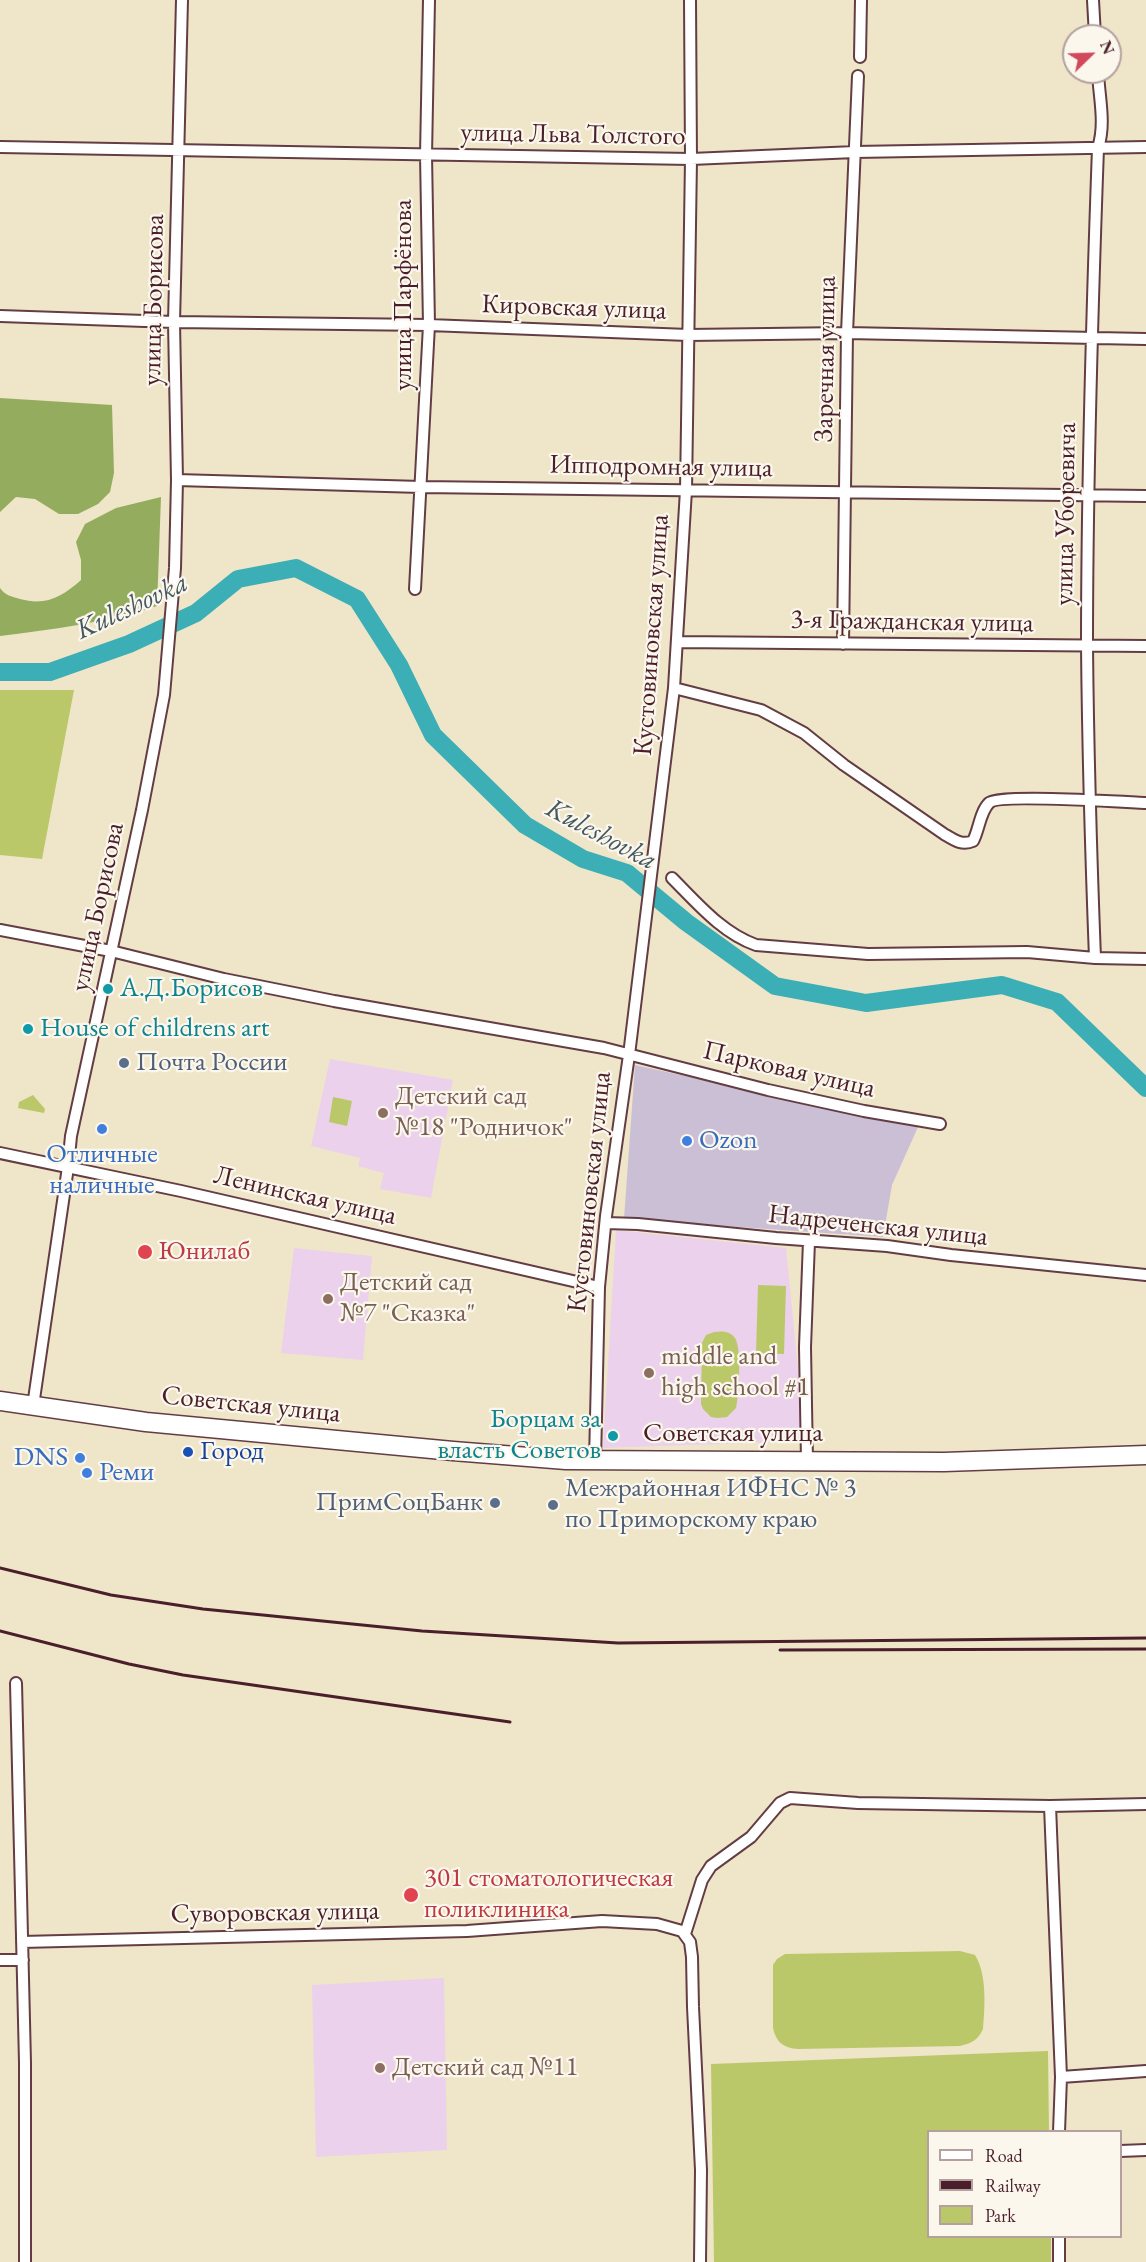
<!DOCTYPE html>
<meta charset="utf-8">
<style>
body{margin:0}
#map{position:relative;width:1146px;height:2262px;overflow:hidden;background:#efe5c8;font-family:"EB Garamond",serif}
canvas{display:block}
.legend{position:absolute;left:927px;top:2130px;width:195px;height:108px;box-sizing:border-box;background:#fbf7ec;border:2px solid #b4a19f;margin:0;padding:8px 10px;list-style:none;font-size:18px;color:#4a1f2b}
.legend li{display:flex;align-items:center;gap:12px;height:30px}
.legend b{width:30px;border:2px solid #b4a19f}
.north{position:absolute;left:1062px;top:24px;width:60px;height:60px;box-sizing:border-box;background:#fbf7ec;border:2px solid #b4a19f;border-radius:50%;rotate:67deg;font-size:16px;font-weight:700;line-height:24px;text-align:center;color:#4a1f2b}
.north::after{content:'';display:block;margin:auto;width:21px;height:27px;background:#d1495b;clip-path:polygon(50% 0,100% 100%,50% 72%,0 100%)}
</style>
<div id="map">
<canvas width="1146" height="2262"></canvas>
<ul class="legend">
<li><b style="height:8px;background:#fff"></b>Road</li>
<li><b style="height:8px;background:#4a1f2b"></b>Railway</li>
<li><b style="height:16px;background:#bbc86a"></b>Park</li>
</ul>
<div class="north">N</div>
</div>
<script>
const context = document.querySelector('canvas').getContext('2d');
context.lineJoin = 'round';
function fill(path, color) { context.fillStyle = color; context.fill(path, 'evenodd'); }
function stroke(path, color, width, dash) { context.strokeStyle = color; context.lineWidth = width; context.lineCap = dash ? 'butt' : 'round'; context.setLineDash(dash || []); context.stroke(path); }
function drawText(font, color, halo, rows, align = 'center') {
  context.font = font + ' "EB Garamond",serif'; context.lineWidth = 4.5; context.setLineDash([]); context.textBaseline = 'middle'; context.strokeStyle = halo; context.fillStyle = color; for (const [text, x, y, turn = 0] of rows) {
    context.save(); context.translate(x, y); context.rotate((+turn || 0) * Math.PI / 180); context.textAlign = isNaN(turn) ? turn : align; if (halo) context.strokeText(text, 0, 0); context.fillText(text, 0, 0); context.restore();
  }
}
const built = new Path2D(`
 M330,1059L453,1080L431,1198L380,1189L384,1173L358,1166L360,1158L311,1146Z
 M616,1230L786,1248L805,1441L603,1448Z
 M294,1248L372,1256L363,1360L281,1353Z
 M444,1978L447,2150L316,2157L312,1985Z`);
const industrial = new Path2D(`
 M635,1065L918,1127L892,1185L883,1237L624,1219Z`);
const green = new Path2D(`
 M0,690H74L42,859L0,855Z
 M33,1095L45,1109L44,1113L18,1108L19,1102Z
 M333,1097L352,1101L347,1126L329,1122Z
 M758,1285L786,1286L784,1354L756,1353Z
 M714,1332C722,1331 730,1331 735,1338C742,1348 739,1396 736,1408L727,1417L718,1418L711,1417L703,1409L701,1404L702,1343L706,1335Z
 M960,1951L975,1955C987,1974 985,2006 983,2029C978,2040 972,2043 960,2046L798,2049C783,2048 776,2042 773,2028V1965L777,1959L785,1954Z
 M1048,2051L1049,2131L928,2132V2236L1051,2237V2262H714L711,2064Z`);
const forest = new Path2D(`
 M0,398L112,405L114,473L110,492L98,504L78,514H59L35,499L16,497L0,512Z
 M161,497L157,606C105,623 54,629 0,636V588C6,596 11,596 20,599C46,606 62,597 81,580V560L76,542L85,524L116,508Z`);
const river = new Path2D(`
 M0,672H50L129,644L196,613L238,579L296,568L357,599L399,665L433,735L525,825L583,859L627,873L686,922L775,986L866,1003L1002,985L1057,1002L1146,1088`);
const minor = new Path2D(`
 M1093,0L1095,36
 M860,57L861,0
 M0,147L691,159L855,152L1146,147
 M0,316L174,322L429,325L688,335L847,333L1146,339
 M177,480L421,487L1146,496
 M415,589L429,325L426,155L429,0
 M677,642L1146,646
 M843,644L847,333L858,76
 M674,688L761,710L804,733L844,765L944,834C954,840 962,846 973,841C979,830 980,812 989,803C998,794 1125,802 1146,803
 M672,878C697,903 722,933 756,945L868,954L1027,952L1095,958L1146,959
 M0,930L111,951L224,979L334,1001L604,1048L768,1090L864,1111L940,1124
 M1095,958C1091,854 1088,750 1087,646C1087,480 1092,314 1098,148C1106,123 1099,98 1098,72
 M0,1153L181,1191L599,1287
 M606,1223L638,1224L776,1238L887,1246L951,1255L1146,1275
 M33,1406L68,1167L71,1136L142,810L164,695L175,568L177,480L174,322L182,0
 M595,1461L599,1287L606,1216L629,1055L674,688L686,490L691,159L690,0
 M807,1461L805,1347L809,1241
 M16,1683L25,2063V2262
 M1050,1806L1061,2077
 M685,1934L702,1880L711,1866L751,1837L780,1803L790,1798L858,1803L1050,1806L1146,1804
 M22,1942L467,1931L602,1921L657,1924L682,1931L690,1942L692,1957L693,2007L701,2170L700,2262
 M0,1960H23
 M1059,2132L1061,2077L1146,2071
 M1120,2151L1146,2150
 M1059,2236V2262`);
const primary = new Path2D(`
 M0,1401L146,1422L453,1451L566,1460L944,1462L1146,1455`);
const rail = new Path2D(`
 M0,1568L111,1595L203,1609L422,1631L618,1643L1146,1638
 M0,1631L129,1664L183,1675L510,1722
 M780,1650L1146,1649`);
const markers = [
 [108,989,6,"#0f9aa8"],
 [28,1029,6,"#0f9aa8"],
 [124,1063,6,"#5c6f8a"],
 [383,1113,6,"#8d6e63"],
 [102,1129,6,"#3f7fe0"],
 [687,1141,6,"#3f7fe0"],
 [145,1252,8,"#e0444e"],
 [328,1299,6,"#8d6e63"],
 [649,1373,6,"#8d6e63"],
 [613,1436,6,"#0f9aa8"],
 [188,1452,6,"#1a4fb4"],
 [80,1458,6,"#3f7fe0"],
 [87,1473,6,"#3f7fe0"],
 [495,1503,6,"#5c6f8a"],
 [553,1505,6,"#5c6f8a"],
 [411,1895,8,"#e0444e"],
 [380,2068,6,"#8d6e63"]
];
const streetNames = [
 ["улица Льва Толстого",573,135,1],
 ["улица Парфёнова",404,295,-90],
 ["улица Борисова",154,300,-89],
 ["Кировская улица",574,308,2],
 ["Заречная улица",826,359,-89],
 ["Ипподромная улица",661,467,1],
 ["улица Уборевича",1066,514,-89],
 ["3-я Гражданская улица",912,622,1],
 ["Кустовиновская улица",652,635,-86],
 ["улица Борисова",98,907,-78],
 ["Парковая улица",789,1070,13],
 ["Кустовиновская улица",590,1192,-84],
 ["Ленинская улица",305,1196,13],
 ["Надреченская улица",878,1226,6],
 ["Советская улица",251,1405,6],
 ["Советская улица",733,1434],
 ["Суворовская улица",275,1913,-1]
];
const cultureNames = [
 ["А.Д.Борисов",120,989],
 ["House of childrens art",40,1029],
 ["Борцам за",601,1420,"right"],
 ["власть Советов",601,1451,"right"]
];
const serviceNames = [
 ["Почта России",136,1063],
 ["Межрайонная ИФНС № 3",565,1489],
 ["по Приморскому краю",565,1520],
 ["ПримСоцБанк",483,1503,"right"]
];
const educationNames = [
 ["Детский сад",395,1097],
 ["№18 \"Родничок\"",395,1128],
 ["Детский сад",340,1283],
 ["№7 \"Сказка\"",340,1314],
 ["middle and",661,1357],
 ["high school #1",661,1388],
 ["Детский сад №11",392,2068]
];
const shopNames = [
 ["Ozon",699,1141],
 ["Отличные",102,1155,"center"],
 ["наличные",102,1186,"center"],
 ["DNS",68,1458,"right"],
 ["Реми",99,1473]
];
const healthNames = [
 ["Юнилаб",158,1252],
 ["301 стоматологическая",424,1879],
 ["поликлиника",424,1910]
];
const transitNames = [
 ["Город",200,1452]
];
const waterNames = [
 ["Kuleshovka",132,607,-25],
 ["Kuleshovka",601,835,28]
];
fill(built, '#ebd1eb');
fill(industrial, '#cbbfd5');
fill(green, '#bbc86a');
fill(forest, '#94ac5e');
stroke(river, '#3caeb5', 18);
stroke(minor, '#633d43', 14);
stroke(primary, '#633d43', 21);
stroke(minor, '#fff', 10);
stroke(primary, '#fff', 18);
stroke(rail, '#4a1f2b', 3);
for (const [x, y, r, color] of markers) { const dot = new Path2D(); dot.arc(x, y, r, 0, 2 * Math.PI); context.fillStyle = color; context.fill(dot); stroke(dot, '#fbf7ec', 2); }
drawText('27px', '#4a1f2b', '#fbf7ec', streetNames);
drawText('27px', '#0d838f', '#fbf7ec', cultureNames, 'left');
drawText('27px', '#4e5e75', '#fbf7ec', serviceNames, 'left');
drawText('27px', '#785e54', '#fbf7ec', educationNames, 'left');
drawText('27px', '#366cbe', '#fbf7ec', shopNames, 'left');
drawText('27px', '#be3a42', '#fbf7ec', healthNames, 'left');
drawText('27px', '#164399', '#fbf7ec', transitNames, 'left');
drawText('italic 28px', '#445862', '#fbf7ec', waterNames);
</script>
